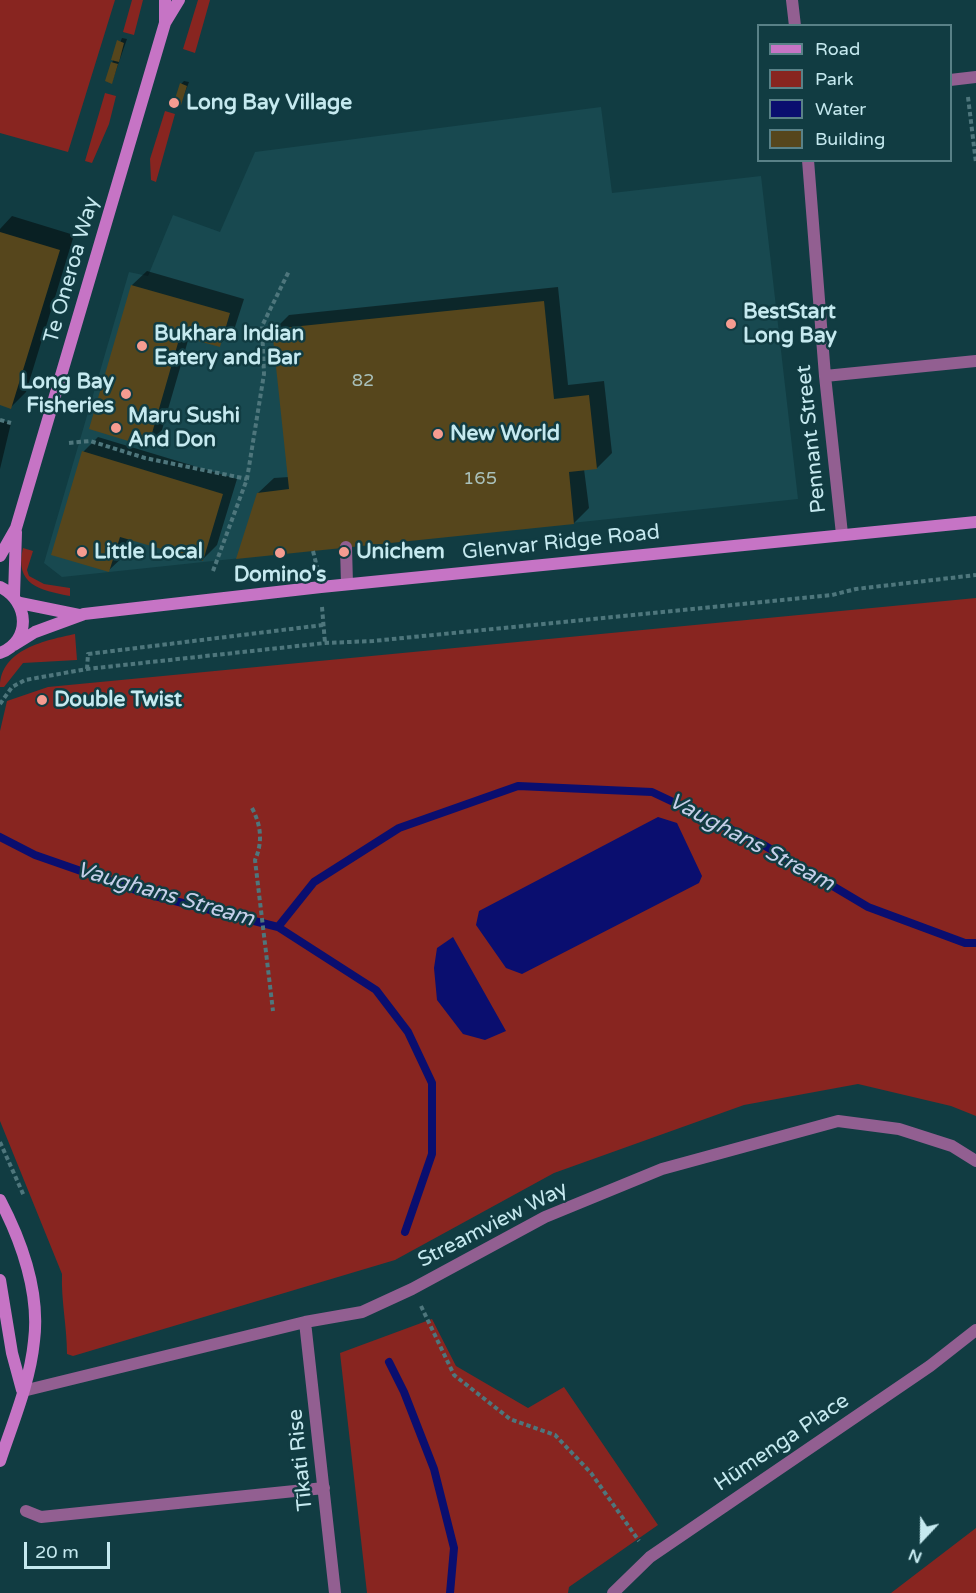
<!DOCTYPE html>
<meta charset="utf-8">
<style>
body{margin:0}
#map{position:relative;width:976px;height:1593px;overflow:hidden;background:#113c42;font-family:"Varela Round",sans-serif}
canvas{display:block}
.legend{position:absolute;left:757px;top:24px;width:195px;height:138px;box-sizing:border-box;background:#113c42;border:2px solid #598187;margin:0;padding:8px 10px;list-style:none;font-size:18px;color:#c5e9ef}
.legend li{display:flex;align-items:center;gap:12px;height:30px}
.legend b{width:30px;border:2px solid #598187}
.north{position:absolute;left:892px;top:1509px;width:60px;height:60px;-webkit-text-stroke:4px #113c42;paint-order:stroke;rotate:202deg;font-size:16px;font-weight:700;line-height:24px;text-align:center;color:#c5e9ef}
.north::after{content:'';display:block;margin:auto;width:21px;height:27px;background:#c5e9ef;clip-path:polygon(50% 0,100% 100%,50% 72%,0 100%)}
.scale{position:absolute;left:24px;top:1542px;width:86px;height:27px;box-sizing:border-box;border:3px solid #c5e9ef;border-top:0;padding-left:8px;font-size:18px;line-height:21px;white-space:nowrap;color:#c5e9ef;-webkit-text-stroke:4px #113c42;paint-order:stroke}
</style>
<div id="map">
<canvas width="976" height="1593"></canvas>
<ul class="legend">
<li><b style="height:8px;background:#c674c5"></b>Road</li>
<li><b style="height:16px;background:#882520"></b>Park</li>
<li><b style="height:16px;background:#0a0e6f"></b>Water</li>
<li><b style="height:16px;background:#56461c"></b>Building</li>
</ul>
<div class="north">N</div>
<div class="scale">20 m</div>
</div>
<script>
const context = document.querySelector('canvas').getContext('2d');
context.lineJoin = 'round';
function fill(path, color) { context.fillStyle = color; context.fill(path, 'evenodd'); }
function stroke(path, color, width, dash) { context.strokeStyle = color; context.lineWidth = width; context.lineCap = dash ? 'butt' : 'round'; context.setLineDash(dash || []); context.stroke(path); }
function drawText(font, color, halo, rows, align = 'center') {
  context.font = font + ' "Varela Round",sans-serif'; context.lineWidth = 5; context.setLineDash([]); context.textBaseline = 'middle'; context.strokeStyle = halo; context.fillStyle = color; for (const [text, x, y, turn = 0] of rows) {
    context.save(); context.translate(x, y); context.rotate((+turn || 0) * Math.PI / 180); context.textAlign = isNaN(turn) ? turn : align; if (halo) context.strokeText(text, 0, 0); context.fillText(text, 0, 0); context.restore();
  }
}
const built = new Path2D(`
 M601,107L612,193L761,176L798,499L62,577L44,563L129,272L148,276L173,215L220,232L255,152Z`);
const green = new Path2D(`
 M0,0H115L68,152L0,133Z
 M132,0H143L134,35L123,32Z
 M198,0H210L195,53L183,49Z
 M105,93L116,96L109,124L92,163L85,161Z
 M165,111L175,114L156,182L151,180L150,159Z
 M23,548L33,551L27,570L29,576L44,584L70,588V596C40,590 14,585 23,548Z
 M976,598V1116L951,1106L858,1084L744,1105L554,1173L395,1260L73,1356L67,1354C67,1326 61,1301 62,1274L0,1121V731L7,701L48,687Z
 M75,634L77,660L23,663L4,687H0C0,649 47,640 75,634Z
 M432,1319L456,1366L528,1408L564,1387L658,1525L569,1587L568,1593H367L340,1353Z
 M976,1528V1593H891Z`);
const water = new Path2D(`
 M658,817L677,823L702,876L699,883L522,974L506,968L476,925L479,911Z
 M453,937L506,1031L485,1040L463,1034L437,1000L434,968L437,948Z`);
const shadow = new Path2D(`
 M122,38L127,39L112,82V63Z
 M184,81L189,82L181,103V84Z
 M12,216L74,235L26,392L11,407L0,404V229Z
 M147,271L244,299L234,330L219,345L189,337L162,430L147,445L132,285Z
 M558,287L568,385L604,381L612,453L597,468L584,469L589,508L574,523L258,493L274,478L289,477L274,330L289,315Z
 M0,420L11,423L0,469Z
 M98,437L237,479L217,545L202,560L129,538L124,556L109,570L83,452Z`);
const stream = new Path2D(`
 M0,837L35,855L147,894L278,927L376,990L408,1032L432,1083V1154L405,1232
 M278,927L314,882L399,828L518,786L652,792L762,844L868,907L965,943H976
 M389,1362L404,1392L434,1469L454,1548L450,1593`);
const building = new Path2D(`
 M117,40L124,43L119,62L111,60Z
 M111,62L118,64L112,84L105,81Z
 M180,83L187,86L181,105L174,102Z
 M0,232L60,250L11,409L0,405Z
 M131,285L230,313L220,347L180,336L148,447L89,429Z
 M544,301L554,399L589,395L597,469L569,472L574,524L236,559L257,493L289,489L272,329Z
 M82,451L223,494L203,561L120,537L109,572L51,555Z`);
const path = new Path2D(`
 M968,97L976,163
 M0,420L11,423
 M69,443L90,441L145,458L247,479
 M313,551L317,567
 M213,571L247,479L264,374L262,326L289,271
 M322,607L325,643
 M87,669L88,654L323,625
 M0,704L12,687L25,680L87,669L325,643L373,641L832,595L856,589L976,575
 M252,808C261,825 263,842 255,860L273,1011
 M0,1142L24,1196
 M421,1306L454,1375L510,1419L555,1435L591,1473L639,1541`);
const lane = new Path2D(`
 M346,547L347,584`);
const street = new Path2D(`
 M792,0L795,26
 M950,80L976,77
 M808,160L825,376L842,534
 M825,376L976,361
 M305,1322L335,1593
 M23,1391L305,1322L362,1312L412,1289L545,1217L662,1169L838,1121L899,1129L952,1146L976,1161
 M26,1511L41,1517L324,1488
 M613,1593L650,1557L930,1366L976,1330`);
const secondary = new Path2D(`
 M165,22V0
 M0,556L16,528L165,23L179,0
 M0,587C29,601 32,641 0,653
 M14,596L16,532
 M20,603L79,615
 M14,645L35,632L84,614L321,587L976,522
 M0,1200C22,1242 40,1294 34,1341C30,1382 13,1422 0,1461
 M0,1280L12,1353L22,1390`);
const markers = [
 [174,103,6,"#f59c91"],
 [731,324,6,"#f59c91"],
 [142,346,6,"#f59c91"],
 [126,394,6,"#f59c91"],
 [116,428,6,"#f59c91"],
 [438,434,6,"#f59c91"],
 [82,552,6,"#f59c91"],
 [344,552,6,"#f59c91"],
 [280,553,6,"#f59c91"],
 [42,700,6,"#f59c91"]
];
const numberNames = [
 ["82",363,381],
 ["165",480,479]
];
const poiNames = [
 ["Long Bay Village",186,103],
 ["BestStart",743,312],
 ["Long Bay",743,336],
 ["Bukhara Indian",154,334],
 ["Eatery and Bar",154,358],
 ["Long Bay",114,382,"right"],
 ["Fisheries",114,406,"right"],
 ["Maru Sushi",128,416],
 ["And Don",128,440],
 ["New World",450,434],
 ["Little Local",94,552],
 ["Unichem",356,552],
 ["Domino's",280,575,"center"],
 ["Double Twist",54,700]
];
const streetNames = [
 ["Te Oneroa Way",72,270,-74],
 ["Pennant Street",812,439,-96],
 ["Glenvar Ridge Road",561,543,-6],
 ["Streamview Way",493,1225,-27],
 ["Hūmenga Place",782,1443,-34],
 ["Tīkati Rise",301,1460,-96]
];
const waterNames = [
 ["Vaughans Stream",751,843,28],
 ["Vaughans Stream",165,895,16]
];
fill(built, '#184950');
fill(green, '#882520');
fill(water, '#0a0e6f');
fill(shadow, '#0007');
stroke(stream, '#0a0e6f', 8);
fill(building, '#56461c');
stroke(path, '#4e767c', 4, [4.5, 3]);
stroke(lane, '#925f91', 12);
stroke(street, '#925f91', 12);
stroke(secondary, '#c674c5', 12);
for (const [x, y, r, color] of markers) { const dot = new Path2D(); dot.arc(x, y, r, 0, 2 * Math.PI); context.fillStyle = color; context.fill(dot); stroke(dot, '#113c42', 2); }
drawText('18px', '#a9c0ba', null, numberNames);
drawText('bold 21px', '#c5e9ef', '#113c42', poiNames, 'left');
drawText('21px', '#c5e9ef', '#113c42', streetNames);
drawText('italic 22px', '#c5cfe9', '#113c42', waterNames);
</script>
